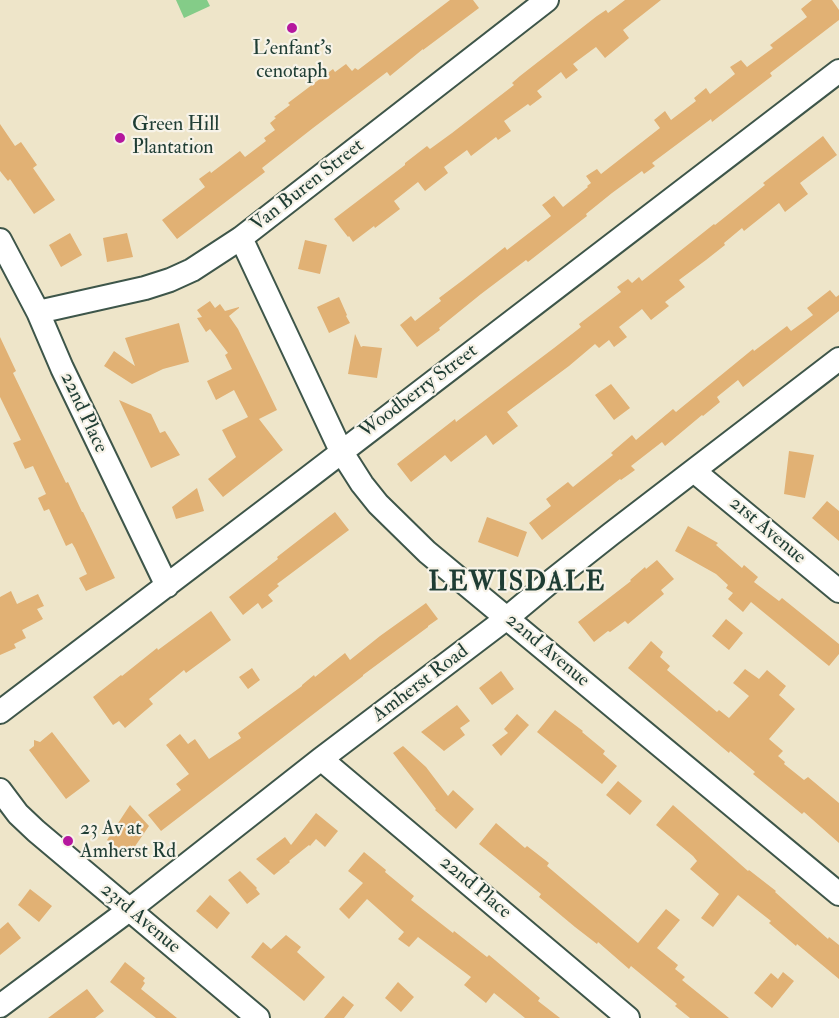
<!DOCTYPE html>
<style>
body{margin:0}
canvas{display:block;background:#eee5c9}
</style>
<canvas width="839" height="1018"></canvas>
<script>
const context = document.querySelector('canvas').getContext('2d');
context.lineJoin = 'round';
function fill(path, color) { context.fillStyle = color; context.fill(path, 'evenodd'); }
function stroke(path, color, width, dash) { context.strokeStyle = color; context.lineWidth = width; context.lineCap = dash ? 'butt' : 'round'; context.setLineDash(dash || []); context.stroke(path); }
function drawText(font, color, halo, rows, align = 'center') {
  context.font = font + ' "IM FELL Double Pica",serif'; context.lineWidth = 4.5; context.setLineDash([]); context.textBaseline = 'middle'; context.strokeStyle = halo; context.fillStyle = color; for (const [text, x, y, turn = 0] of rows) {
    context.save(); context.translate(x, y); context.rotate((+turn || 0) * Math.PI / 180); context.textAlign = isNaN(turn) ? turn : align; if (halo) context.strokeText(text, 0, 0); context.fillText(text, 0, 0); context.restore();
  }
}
const green = new Path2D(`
 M176,0H207L210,6L184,18Z`);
const building = new Path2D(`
 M450,0H473L479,8L423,50V49L390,76L387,72L313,128L262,168L265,172L177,239L162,220L205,187L199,179L210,171L211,173L240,151L245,157L266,141L264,138L275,130L270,123L276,118L274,117L290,105L288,103L333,69L335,72L346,64L352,71L355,68L358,70Z
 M625,0H661L623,30L629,38L605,58L596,47L573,64L578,70L566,79L561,72L537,91L542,97L530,106L528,104L504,121L511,131L498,140L496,137L471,156L467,150L444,167L448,173L425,191L418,182L394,201L400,209L375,228L374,226L353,242L349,236L348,237L334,219L405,165V163L427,146L430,149L452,133L514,85L512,83L520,76L597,16L606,10L608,13Z
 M812,0H832L839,10V20L770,73L772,76L721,115L712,122L711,119L652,163L655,166L644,174L642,171L612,193L586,214L587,216L528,262L526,260L481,294L439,328L440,330L417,347L400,325L411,316L415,321L441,301L439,298L463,280L505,247L507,250L551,216L542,205L554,196L563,207L588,187L587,186L591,183L586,176L597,169L601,174L660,128L654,120L665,111L671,120L696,101L694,98L706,88L710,94L735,74L730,67L741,60L747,67L773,48L770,45L807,17L801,9Z
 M0,124L15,146L21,142L37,165L33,168L55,200L34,214L10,179L8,181L0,171Z
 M823,136L837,155L800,183L808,194L785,212L779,203L744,231L742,228L724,243L725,245L706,260L679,280L685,287L665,302L669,306L651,320L642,309L619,327L627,337L614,347L609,340L599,348L595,344L569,366L507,412L518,426L493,445L486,435L451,462L445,455L411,482L397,464L455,419L456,422L554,348L581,327L579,324L621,292L617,287L628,279L632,283L639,277L642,281L704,232L714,224L715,225L765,185L763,183Z
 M70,233L82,255L61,267L49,245Z
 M127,233L133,257L107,262L103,238Z
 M305,240L327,245L320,274L298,269Z
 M830,290L836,297L839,295V311L743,387L738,380L717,397L720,402L703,416L702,415L665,446L662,442L631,466L635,470L621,480L620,479L542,540L529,523L551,506L546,499L568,482L573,487L613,455L611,453L632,435L636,440L673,409L676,412L753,349L754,351L787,326L791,331L813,315L807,308Z
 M339,297L347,315L346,316L350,323L329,333L317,307Z
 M210,301L215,308L220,304L225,311L239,307V308L229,316L238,329L277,410L259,419L283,450L223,497L208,479L236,457L222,430L248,417L234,390L216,400L207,381L232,369L225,355L228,353L210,329L206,332L197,318L202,317L197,310Z
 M179,323L189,362L163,369L132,384L104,366L114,351L135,366L125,338Z
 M355,334L361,347L363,346L382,348L377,378L348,374Z
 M0,337L16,371L13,373L66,483L68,482L82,512H83L115,578L86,591L79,578L87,574L75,548L72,543L66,546L49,509L44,511L38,498L46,494L33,466L25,469L13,443L21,440L0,397Z
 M611,384L630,408L614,420L595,395Z
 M119,400L151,414L160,433L165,431L180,455L151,468Z
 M789,451L814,455L805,498L784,494Z
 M197,488L204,511L176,519L172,507Z
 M827,501L839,511V541L812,518Z
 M335,512L349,530L277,584L279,586L268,595L273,601L262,609L258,603L243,615L229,597L278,559L277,557Z
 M487,517L527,532L518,557L478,542Z
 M688,526L718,543L716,545L742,568L744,565L758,577L754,582L779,601L782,598L839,644V654L829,666L751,602L743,612L728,599L733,593L726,588L728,585L716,574L675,551Z
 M657,560L674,579L661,590L664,594L628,624L625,621L610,632L608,631L594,642L578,622L631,581L630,580L645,567L646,569Z
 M11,591L17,604L38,594L44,606L37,609L43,619L22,630L26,638L14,644L16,648L0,655V597Z
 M426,603L438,619L428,626V627L363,675V676L161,831L148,815L181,790L176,784L189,774L166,745L180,734L188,744L195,739L209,759L241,738L238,733L302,686V685L314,675L315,677L345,653L350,660L380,636Z
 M211,611L231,640L186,673L184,670L149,699L153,704L125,728L119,721L113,725L93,697L121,675L122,676L157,648L158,650Z
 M726,619L743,633L729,650L712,636Z
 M651,641L663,652L660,657L670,666L667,670L717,712L719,710L729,718L749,696L733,683L745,669L759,679L767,670L786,686L779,695L795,709L769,739L783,751L778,756L785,762L784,764L804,780L808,777L839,803V843L804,812L802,814L753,774L755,772L730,751L729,753L628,668Z
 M252,668L260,680L248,689L239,677Z
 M501,671L514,689L492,705L479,688Z
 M457,705L470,721L460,728L465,735L444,751L421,732Z
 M555,710L583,731L582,732L605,751L603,754L617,766L602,784L537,732Z
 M517,714L529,725L501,756L492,745L508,733L504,729Z
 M52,732L90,781L66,799L29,750L34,746V740L40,742Z
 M403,746L426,767L448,796L453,790L474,809L456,829L435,810L436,809L393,753Z
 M618,781L642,801L630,815L606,795Z
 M130,805L149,826L129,855L107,840Z
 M673,805L748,871L749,870L776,891L775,892L828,939L829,937L839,945V979L797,944L796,946L769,923L771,921L738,895L713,927L701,918L719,894L690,869L697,861L693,856L656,825Z
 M316,813L338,831L325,847L316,839L310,846L309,845L289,861L290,862L274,875L256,859L285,837L291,845Z
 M496,823L525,848L527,846L549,863L547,866L638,943L666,909L680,920L657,948L678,965L675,969L685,977L682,980L729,1018H690L675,1006L677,1004L631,966L629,969L598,942L597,944L575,927L539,897L541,894L479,844Z
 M364,852L386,870L385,872L414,896L411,900L453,933L454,931L487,957L489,955L540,998L538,1001L560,1018H525L494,993L486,1003L464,985L471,977L418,937L409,947L398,939L404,932L367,899L349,919L339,909L363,883L348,871Z
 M240,871L257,888L256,889L260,894L247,904L228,880Z
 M30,889L52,906L39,922L18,905Z
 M210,895L230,913L217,929L196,911Z
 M8,922L21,938L0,955V929Z
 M286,935L301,947L297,952L325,977L304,1001L251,957L263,942L271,949Z
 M125,962L145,978L143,981L145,983L141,989L177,1018H156L110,982Z
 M783,972L794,981L772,1008L754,993L771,973L778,979Z
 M398,982L414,997L401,1012L385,998Z
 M87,989L104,1011L95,1018H48Z
 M343,996L354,1005L344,1018H324Z`);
const minor = new Path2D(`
 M241,238L341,451L362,484L378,504L427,552L839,894
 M0,240L38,312L62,368L167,586
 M38,312L145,288L170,280L192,270L241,238L547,0
 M694,471L839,591
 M0,712C281,500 559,285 839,71
 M321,759L628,1018
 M0,790L18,814L36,831L258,1018
 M0,1006L129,910L321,759L507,618L549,583L611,534L839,359`);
const markers = [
 [292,28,6,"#b5179e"],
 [120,138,6,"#b5179e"],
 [68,841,6,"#b5179e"]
];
const poiNames = [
 ["L'enfant's",292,50,"center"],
 ["cenotaph",292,73,"center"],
 ["Green Hill",132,126],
 ["Plantation",132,149],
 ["23 Av at",80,830],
 ["Amherst Rd",80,853]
];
const streetNames = [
 ["Van Buren Street",308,186,-38],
 ["Woodberry Street",419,392,-37],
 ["22nd Place",83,413,65],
 ["21st Avenue",767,531,40],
 ["22nd Avenue",547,651,40],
 ["Amherst Road",421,684,-37],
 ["22nd Place",475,888,40],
 ["23rd Avenue",140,919,40]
];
const districtNames = [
 ["LEWISDALE",517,584]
];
fill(green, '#84cc88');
fill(building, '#e1b174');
stroke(minor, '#3e564a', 26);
stroke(minor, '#fff', 22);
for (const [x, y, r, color] of markers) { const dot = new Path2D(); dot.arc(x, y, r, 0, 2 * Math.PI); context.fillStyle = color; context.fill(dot); stroke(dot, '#f7f3e8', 2); }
drawText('20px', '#1f3d34', '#f7f3e8', poiNames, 'left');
drawText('20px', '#1f3d34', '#f7f3e8', streetNames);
context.letterSpacing = '1.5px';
drawText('bold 26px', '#1f3d34', '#f7f3e8', districtNames);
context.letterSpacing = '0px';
</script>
